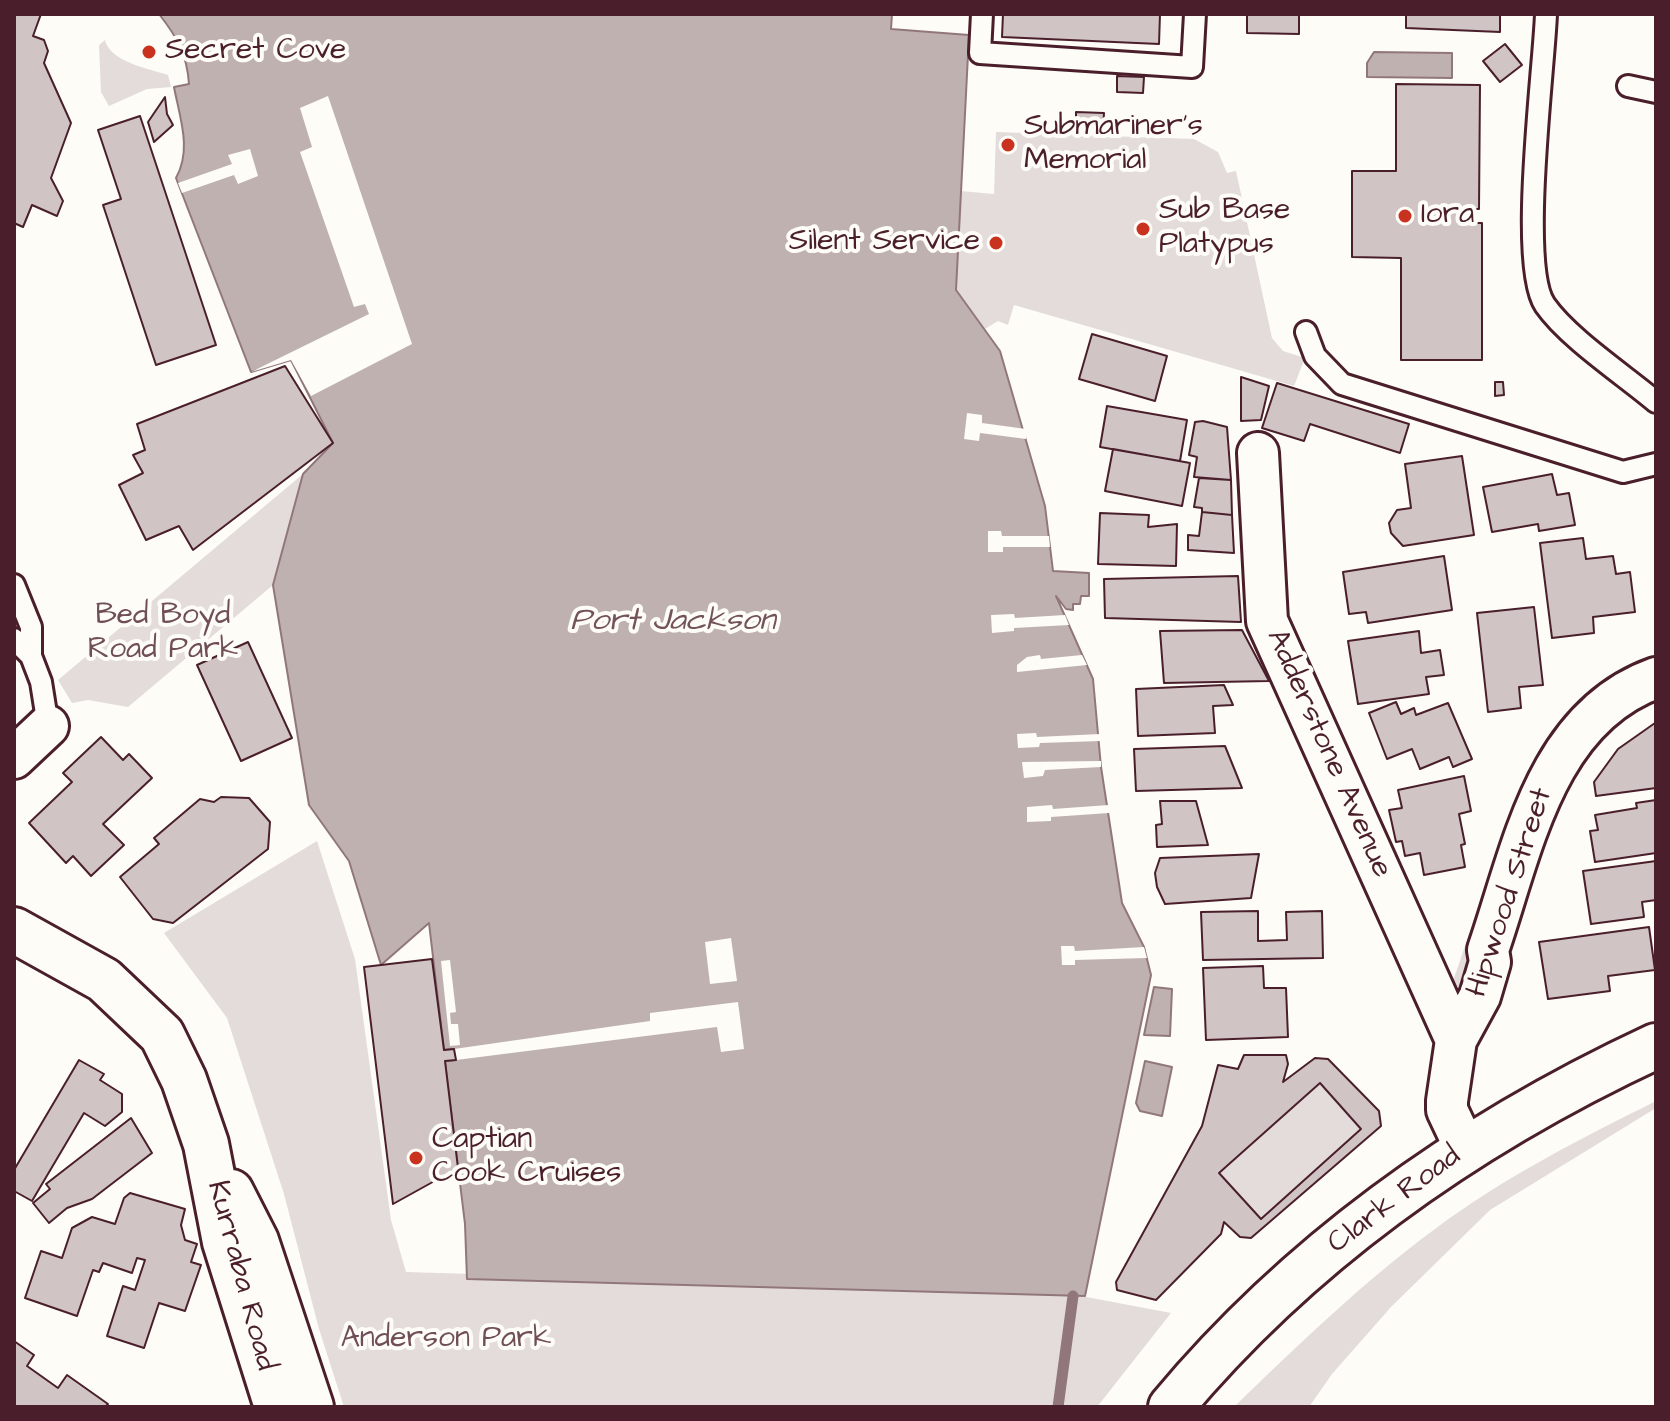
<!DOCTYPE html>
<style>
body{margin:0}
#map{position:relative;width:1670px;height:1421px;overflow:hidden;background:#fdfcf7;font-family:"Architects Daughter",sans-serif}
canvas{display:block}
.frame{position:absolute;inset:0;border:16px solid #4a1f2b;pointer-events:none}
</style>
<div id="map">
<canvas width="1670" height="1421"></canvas>
<div class="frame"></div>
</div>
<script>
const context = document.querySelector('canvas').getContext('2d');
context.lineJoin = 'round';
function fill(path, color) { context.fillStyle = color; context.fill(path, 'evenodd'); }
function stroke(path, color, width, dash) { context.strokeStyle = color; context.lineWidth = width; context.lineCap = dash ? 'butt' : 'round'; context.setLineDash(dash || []); context.stroke(path); }
function drawText(font, color, halo, rows, align = 'center') {
  context.font = font + ' "Architects Daughter",sans-serif'; context.lineWidth = 8; context.setLineDash([]); context.textBaseline = 'middle'; context.strokeStyle = halo; context.fillStyle = color; for (const [text, x, y, turn = 0] of rows) {
    context.save(); context.translate(x, y); context.rotate((+turn || 0) * Math.PI / 180); context.textAlign = isNaN(turn) ? turn : align; if (halo) context.strokeText(text, 0, 0); context.fillText(text, 0, 0); context.restore();
  }
}
const green = new Path2D(`
 M105,40C110,62 150,69 168,75L171,87L147,89L109,106L101,92L99,45Z
 M996,132L1194,139L1218,152L1227,173L1236,171L1272,338L1283,351L1305,358L1294,386L1014,305L1008,325L998,321L985,329L956,290L961,191L994,194Z
 M303,474L273,585L128,707L88,700L72,703L58,680Z
 M317,841L355,959L391,1220L406,1272L1060,1292L1171,1313L1097,1407H344L319,1329L284,1194L227,1018L164,933Z
 M1498,849L1503,851L1467,949L1472,958L1462,990L1451,987Z
 M1320,1083L1361,1129L1261,1219L1219,1173Z
 M1656,1101V1108L1490,1210L1391,1307L1332,1374L1309,1407H1234C1298,1345 1363,1282 1435,1229C1503,1178 1580,1139 1656,1101Z`);
const water = new Path2D(`
 M159,14H892L891,29L969,35L956,290L1000,351L1045,506L1053,571L1089,573V596H1081L1080,604H1073V610L1066,609L1056,596L1093,679L1101,767L1122,903L1144,947L1151,975L1085,1296L467,1279L465,1224L445,1061L456,1060L454,1049L444,1050L429,923L381,965L349,861L309,805L273,585L303,474L333,443L291,360L251,372L176,178C192,149 180,119 174,87L189,84C187,54 177,37 159,14Z
 M1374,52L1452,53V78L1367,77V63Z
 M1154,987L1172,989L1170,1036L1144,1035Z
 M1145,1061L1172,1067L1162,1116L1140,1111L1136,1103Z`);
const pier = new Path2D(`
 M328,96L412,344L311,396L291,360L251,372L369,314L365,304L354,307L300,152L312,147L300,108Z
 M250,149L258,176L238,184L234,175L182,193L178,183L232,164L228,155Z
 M967,413L982,415V423L1026,429V439L980,433L979,441L964,439Z
 M988,531H1001L1002,536H1049L1050,547H1003V552H988Z
 M1014,614L1015,618L1065,615L1069,625L1014,628V631L992,633L991,615Z
 M1040,655L1041,659L1082,655L1087,665L1017,672V665L1027,657Z
 M1036,733L1037,737L1100,734L1101,741L1040,743L1039,747L1018,748L1017,734Z
 M1101,761V767L1045,770L1043,776L1024,778L1022,762Z
 M1052,805L1053,809L1109,805V813L1051,817V821L1027,822V807Z
 M731,938L737,981L710,984L705,942Z
 M1061,946H1074L1075,951L1144,947L1147,958L1075,960V965H1062Z
 M450,960L456,1012L450,1013L451,1024H458L460,1045L450,1046L441,961Z
 M738,1002L744,1049L721,1052L717,1027L456,1060L454,1049L650,1021V1013Z`);
const stream = new Path2D(`
 M1058,1407L1073,1296`);
const building = new Path2D(`
 M14,14H41L33,36L44,40L48,51L44,63L71,123L51,178L63,201L57,216L32,205L23,227L14,223Z
 M1003,14H1160L1159,44L1002,37Z
 M1247,14H1299V34L1247,33Z
 M1406,14H1500V32L1406,28Z
 M1505,44L1522,65L1500,82L1483,61Z
 M1117,76L1144,77L1143,93L1117,92Z
 M1396,84L1480,85L1479,209H1458V223H1482V360H1401V258L1352,257V171H1396Z
 M165,97L167,114L173,125L154,142L148,122Z
 M1076,112L1104,113L1103,130L1076,129Z
 M140,116L216,345L156,365L103,205L121,199L98,130Z
 M1092,334L1167,356L1155,401L1079,379Z
 M285,366L333,443L193,550L179,526L146,540L119,485L143,473L133,455L145,450L137,424Z
 M1241,377L1269,386L1261,420L1241,421Z
 M1495,382H1503L1504,395L1495,396Z
 M1277,383L1409,424L1400,453L1310,424L1304,441L1262,428Z
 M1107,406L1187,420L1180,461L1100,447Z
 M1203,421L1227,427L1231,480L1194,477L1197,457L1189,455L1195,422Z
 M1113,449L1190,463L1182,506L1105,491Z
 M1462,456L1474,535L1403,546L1391,533L1389,523L1397,510L1411,508L1405,464Z
 M1552,474L1557,495L1569,493L1575,525L1539,531L1538,524L1492,532L1483,487Z
 M1199,478L1231,480L1232,515L1202,512V508L1194,507Z
 M1202,512L1232,515L1234,553L1188,550V535L1199,536Z
 M1100,513L1149,515L1148,527L1177,524L1176,566L1098,564Z
 M1583,538L1586,559L1613,556L1616,574L1630,572L1635,612L1593,617L1594,633L1552,638L1540,543Z
 M1444,556L1452,610L1368,623L1366,612L1349,614L1343,572Z
 M1238,576L1241,622L1105,618L1104,579Z
 M1534,607L1543,685L1519,687L1521,708L1488,712L1477,613Z
 M1242,630L1269,681L1164,683L1160,631Z
 M1419,631L1421,653L1440,650L1444,675L1426,677L1429,694L1358,704L1348,641Z
 M248,642L292,738L241,761L197,665Z
 M1224,685L1233,705L1213,706L1215,733L1138,736L1136,689Z
 M1396,702L1401,714L1414,708L1416,715L1448,703L1472,759L1453,767L1449,757L1420,769L1412,749L1387,759L1369,713Z
 M1655,723L1656,788L1596,796L1594,782L1618,749Z
 M101,737L123,760L129,754L152,778L103,824L124,845L91,876L73,856L66,863L29,823L72,782L63,773Z
 M1225,746L1242,788L1136,791L1134,749Z
 M1464,776L1471,811L1459,814L1465,844L1461,845L1465,867L1424,875L1420,853L1405,856L1402,841L1396,842L1389,810L1402,808L1398,790Z
 M221,797L249,798L270,822L268,849L173,923L153,919L120,877L159,844L154,838L200,799L214,802Z
 M1656,800V853L1595,862L1590,831L1598,830L1595,815L1637,808L1636,803Z
 M1160,801H1196L1208,845L1157,847L1156,825L1162,824Z
 M1259,854L1251,898L1165,904L1157,887L1155,873L1160,858Z
 M1656,861V900L1642,902L1644,917L1591,924L1583,871Z
 M1258,911V941L1287,940L1286,912L1322,911L1323,958L1203,960L1201,912Z
 M1649,927L1655,970L1608,976L1610,991L1548,999L1539,942Z
 M432,959L444,1050L454,1049L456,1060L445,1061L458,1168L393,1204L364,967Z
 M1263,966L1264,988H1286L1288,1037L1206,1040L1203,968Z
 M1244,1055H1286L1288,1064L1283,1082L1315,1058L1328,1059L1379,1111L1381,1126L1251,1238L1240,1237L1224,1222L1221,1234L1156,1300L1117,1290L1116,1282L1202,1126L1218,1065L1238,1069ZM1320,1083L1361,1129L1261,1219L1219,1173Z
 M79,1060L104,1074L100,1080L122,1094V1112L105,1126L84,1113L32,1201L14,1191V1170Z
 M131,1118L152,1153L92,1199L67,1208L49,1223L33,1203L50,1189L46,1184Z
 M130,1193L185,1209L181,1225L185,1240L197,1244L191,1262L201,1265L185,1311L159,1303L144,1348L107,1336L123,1286L135,1290L145,1260L137,1258L132,1273L103,1263L99,1272L93,1270L77,1316L25,1298L41,1251L62,1258L72,1228L92,1217L115,1224L124,1198Z
 M14,1341L34,1355L27,1366L58,1388L67,1375L108,1404L105,1407H14Z`);
const service = new Path2D(`
 M982,14L980,53L1192,67L1195,14
 M1546,14C1544,69 1518,266 1545,305C1568,338 1624,375 1656,402
 M1628,86L1656,92
 M1306,332L1315,356L1342,384L1623,472L1656,464
 M14,585L31,627V656L41,682L48,726
 M14,639L31,656`);
const minor = new Path2D(`
 M1258,453L1267,621L1456,1040
 M14,758L48,726
 M1465,1148L1447,1110V1101L1456,1040L1480,996L1490,962L1488,950C1522,852 1544,718 1656,678`);
const secondary = new Path2D(`
 M14,930L104,980L162,1035L184,1080L206,1144L225,1242L277,1407
 M231,1192L256,1241L311,1407
 M1171,1407C1303,1249 1471,1132 1656,1046`);
const markers = [
 [149,52,8,"#c8321e"],
 [1008,145,8,"#c8321e"],
 [1405,216,8,"#c8321e"],
 [1143,229,8,"#c8321e"],
 [996,243,8,"#c8321e"],
 [416,1158,8,"#c8321e"]
];
const poiNames = [
 ["Secret Cove",165,52],
 ["Submariner's",1024,128],
 ["Memorial",1024,162],
 ["Sub Base",1159,212],
 ["Platypus",1159,246],
 ["Iora",1421,216],
 ["Silent Service",980,243,"right"],
 ["Captian",432,1141],
 ["Cook Cruises",432,1175]
];
const parkNames = [
 ["Bed Boyd",163,617],
 ["Road Park",163,651],
 ["Anderson Park",446,1340]
];
const streetNames = [
 ["Adderstone Avenue",1328,754,66],
 ["Hipwood Street",1511,893,-72],
 ["Clark Road",1395,1201,-37],
 ["Kurraba Road",240,1276,75]
];
const waterNames = [
 ["Port Jackson",673,622]
];
fill(green, '#e3dcda');
fill(water, '#c0b1b1');
stroke(water, '#91777b', 2);
fill(pier, '#fdfcf7');
stroke(stream, '#91777b', 11);
fill(building, '#d0c5c4');
stroke(building, '#4a1f2b', 2);
stroke(service, '#4a1f2b', 26);
stroke(minor, '#4a1f2b', 46);
stroke(secondary, '#4a1f2b', 50);
stroke(service, '#fdfcf7', 20);
stroke(minor, '#fdfcf7', 40);
stroke(secondary, '#fdfcf7', 44);
for (const [x, y, r, color] of markers) { const dot = new Path2D(); dot.arc(x, y, r, 0, 2 * Math.PI); context.fillStyle = color; context.fill(dot); stroke(dot, '#fdfcf7', 3); }
drawText('30px', '#4a1f2b', '#fdfcf7', poiNames, 'left');
drawText('30px', '#704e57', '#fdfcf7', parkNames);
drawText('30px', '#4a1f2b', '#fdfcf7', streetNames);
drawText('italic 32px', '#73525a', '#fdfcf7', waterNames);
</script>
